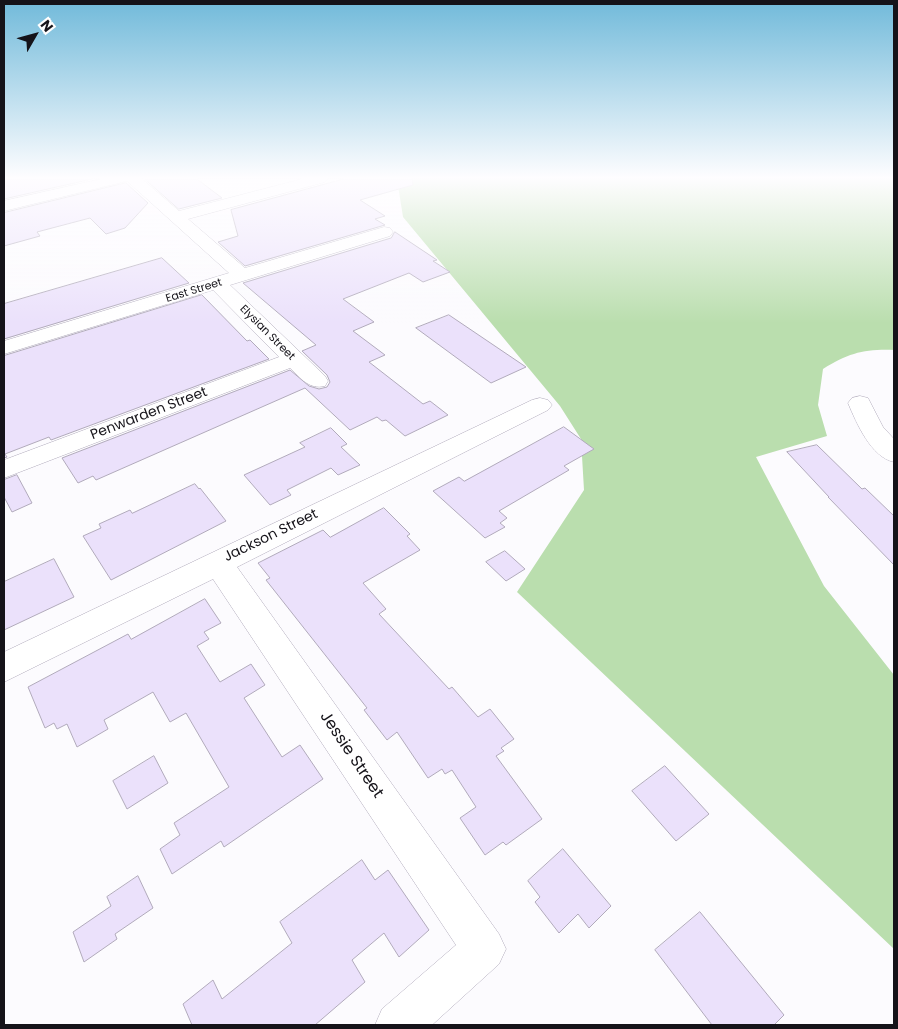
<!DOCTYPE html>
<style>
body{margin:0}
#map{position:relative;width:898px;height:1029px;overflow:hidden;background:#fcfbfe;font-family:Poppins,sans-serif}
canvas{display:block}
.frame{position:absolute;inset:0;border:5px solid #151319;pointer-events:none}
.north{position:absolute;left:10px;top:10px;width:50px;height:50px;-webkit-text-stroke:4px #fff;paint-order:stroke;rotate:52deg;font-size:14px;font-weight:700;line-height:20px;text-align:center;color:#151319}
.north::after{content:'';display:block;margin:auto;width:18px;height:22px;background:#151319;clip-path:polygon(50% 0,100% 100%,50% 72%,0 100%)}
</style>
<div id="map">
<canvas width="898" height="1029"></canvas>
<div class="frame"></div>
<div class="north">N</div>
</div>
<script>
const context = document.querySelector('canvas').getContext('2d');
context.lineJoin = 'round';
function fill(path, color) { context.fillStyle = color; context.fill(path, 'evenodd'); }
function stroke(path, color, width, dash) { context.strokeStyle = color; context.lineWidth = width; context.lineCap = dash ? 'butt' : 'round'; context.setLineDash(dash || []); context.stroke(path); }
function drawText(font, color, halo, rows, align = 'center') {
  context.font = font + ' Poppins,sans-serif'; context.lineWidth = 4; context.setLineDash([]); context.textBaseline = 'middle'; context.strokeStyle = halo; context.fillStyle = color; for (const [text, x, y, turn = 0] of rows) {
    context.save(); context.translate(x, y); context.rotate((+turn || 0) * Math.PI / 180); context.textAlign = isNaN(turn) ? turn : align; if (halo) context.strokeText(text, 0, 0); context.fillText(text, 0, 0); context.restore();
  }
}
const green = new Path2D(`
 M397,179H894V350C864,349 849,353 823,369L818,405L827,436L756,457L824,586L894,675V949L517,592L584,490L581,439L560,406L403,217Z`);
const building = new Path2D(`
 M4,179H92L4,199Z
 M145,179H197L222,198L179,209Z
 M344,179H412L413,185L360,200L385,216L375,219L385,225L245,266L218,242L238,236L231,210Z
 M126,183L148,203L125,228L106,234L90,218L37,232L40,236L4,246V213Z
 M395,232L437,260L433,261L450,272L423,282L409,273L343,299L374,322L353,331L385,355L369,362L423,404L430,401L448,415L405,436L386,420L382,421L377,417L350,430L305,388L96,480L93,476L78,483L62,458L290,370L309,386L319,389L327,387L330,382L327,375L302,351L316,345L243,283L391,238Z
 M162,258L189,283L4,339V304Z
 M202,295L247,341L250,340L269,359L51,440L49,437L5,454L7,457L4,458V356Z
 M449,315L526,367L491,383L416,328Z
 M564,427L594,449L564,466L569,470L499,511L507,518L500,523L505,527L485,538L433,491L459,477L464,481Z
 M331,428L347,444L341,447L360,465L338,475L331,468L287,490L291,495L270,505L244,475L305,447L300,443Z
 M817,445L862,489L865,488L894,516V565L828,497H829L787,452Z
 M17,475L32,503L12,512L4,497V480Z
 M195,484L199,489L200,488L226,521L111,580L83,536L101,528L99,524L130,510L132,513Z
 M384,508L410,534L407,536L420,550L363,583L386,609L379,614L449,689L452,687L478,717L490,709L514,739L501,748L504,751L496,756L542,819L506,845L503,842L485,855L460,818L476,807L452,770L445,774L442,769L428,778L397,732L387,740L364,710L367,708L266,580L270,578L258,563L323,530L330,537Z
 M505,551L525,569L506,581L486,562Z
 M54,559L74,597L4,630V582Z
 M205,599L221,623L204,632L209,639L197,646L220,682L251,664L265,685L244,698L282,757L300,745L323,779L224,847L221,841L172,874L160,849L180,835L174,823L229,787L186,713L170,722L153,692L104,720L108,729L77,747L67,724L57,729L54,723L45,728L28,687L128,634L131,639Z
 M154,756L168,783L127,809L113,781Z
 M665,766L709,814L676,841L632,791Z
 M563,849L611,906L589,928L578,914L559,933L535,902L540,897L528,881Z
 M362,860L375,880L388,870L429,930L399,957L384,933L352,960L365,982L315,1025H192L183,1004L213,980L222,999L292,943L280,922Z
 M138,876L153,908L115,934L117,939L84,962L73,932L111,906L107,897Z
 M700,912L784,1015L774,1025H712L655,950Z`);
const street = new Path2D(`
 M101,179H142L179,211L302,179H328L325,182L188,219L245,268L384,227L390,228L393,232L390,236L230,285L325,376L328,381L325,386C309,390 301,378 290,368L4,478V460L279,357L213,290L4,354V341L229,273L127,181L4,211V201Z
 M860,396L868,398L883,427L894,439V462C871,457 857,424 848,403L852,398Z
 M540,398L548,400L552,405L548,410L237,567L499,934L506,949L499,964L432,1025H375L382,1009L456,945L213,579L4,682V652L532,400Z`);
const farStreetnames = [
 ["East Street",194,291,-17],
 ["Elysian Street",267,333,45]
];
const streetNames = [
 ["Penwarden Street",149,414,-21],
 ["Jackson Street",271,536,-26]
];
const nearStreetnames = [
 ["Jessie Street",351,755,56]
];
fill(green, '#badeae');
fill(building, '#ebe1fb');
stroke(building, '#b1aabb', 1);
stroke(street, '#b0aabb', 1);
fill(street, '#fff');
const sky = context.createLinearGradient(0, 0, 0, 323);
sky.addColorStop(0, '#71bada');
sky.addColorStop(0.55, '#fefdff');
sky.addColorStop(1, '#fefdff00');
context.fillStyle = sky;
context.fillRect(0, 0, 898, 323);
drawText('11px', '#151319', '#fff', farStreetnames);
drawText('14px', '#151319', '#fff', streetNames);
drawText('16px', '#151319', '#fff', nearStreetnames);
</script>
